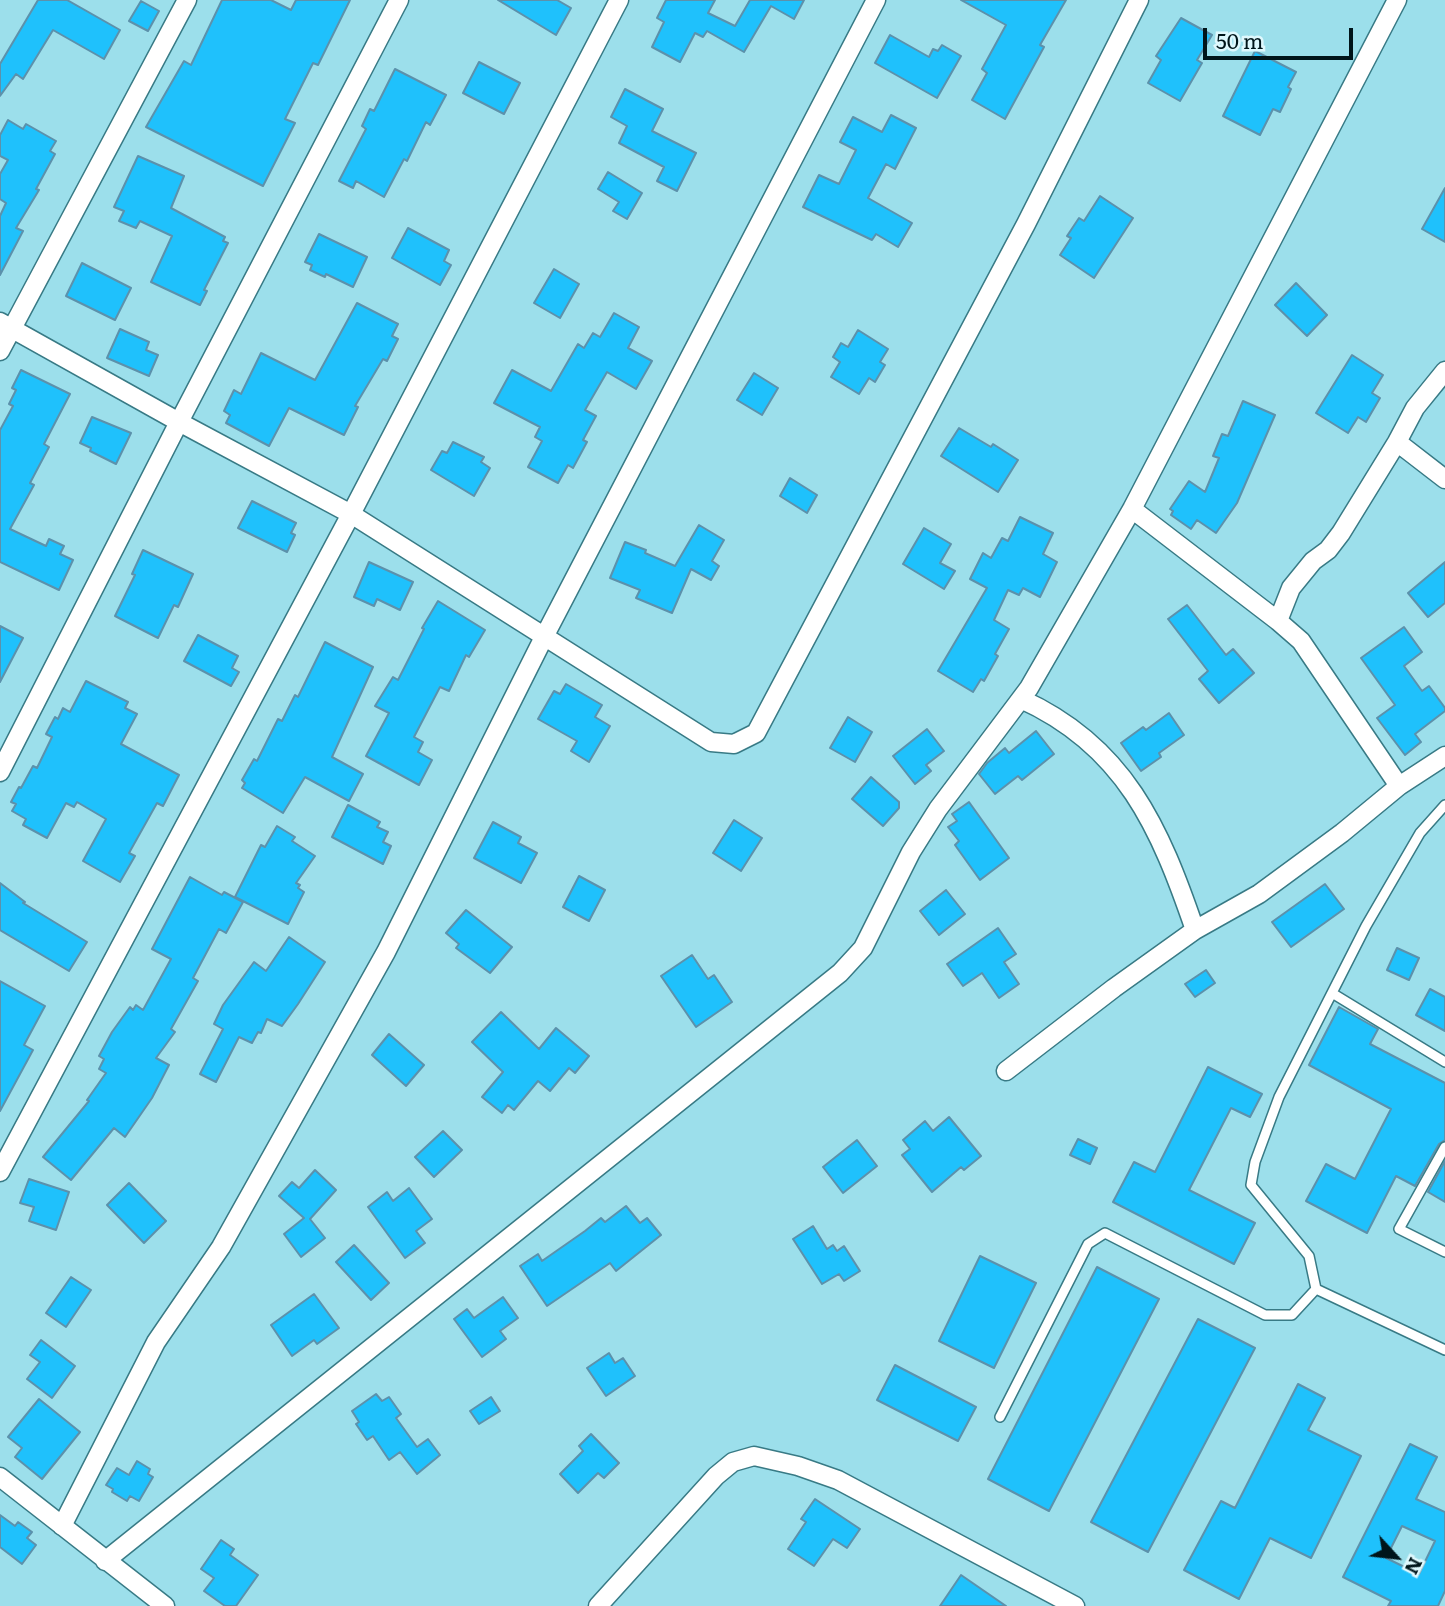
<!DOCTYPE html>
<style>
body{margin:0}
#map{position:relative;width:1445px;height:1606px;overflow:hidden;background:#9cdfeb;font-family:Literata,serif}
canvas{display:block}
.north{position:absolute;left:1361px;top:1522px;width:70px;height:70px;-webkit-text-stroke:5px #def8fd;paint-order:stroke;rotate:117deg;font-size:19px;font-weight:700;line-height:28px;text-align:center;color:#00151a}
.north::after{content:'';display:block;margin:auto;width:24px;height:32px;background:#00151a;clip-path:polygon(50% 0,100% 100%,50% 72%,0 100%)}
.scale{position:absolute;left:1203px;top:28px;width:150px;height:32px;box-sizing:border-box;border:4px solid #00151a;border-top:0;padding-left:9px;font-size:21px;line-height:24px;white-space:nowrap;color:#00151a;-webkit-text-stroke:5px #def8fd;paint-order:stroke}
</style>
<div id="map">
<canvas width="1445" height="1606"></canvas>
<div class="north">N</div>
<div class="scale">50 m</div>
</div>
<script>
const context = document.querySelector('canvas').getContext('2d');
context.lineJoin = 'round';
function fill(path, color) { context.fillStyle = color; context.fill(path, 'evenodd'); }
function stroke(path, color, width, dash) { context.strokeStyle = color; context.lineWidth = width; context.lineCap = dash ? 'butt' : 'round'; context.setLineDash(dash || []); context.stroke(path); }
const building = new Path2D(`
 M38,0H67L120,30L104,59L53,30L23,79L16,74L0,96V64Z
 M222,0H271L291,10L296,0H350L318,65L313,63L285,119L295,123L263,186L146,127L184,61L191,65Z
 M498,0H557L571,8L556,35Z
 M666,0H715L708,13L735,26L750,0H804L794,19L771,6L744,52L707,31L703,37L695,33L680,62L652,47L664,22L657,18Z
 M961,0H1066L1040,45L1044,47L1005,119L972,100L987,73L982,69L1006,25Z
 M141,1L159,11L148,31L129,21Z
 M1181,18L1212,35L1197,60L1202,63L1180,101L1148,83L1161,60L1156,56Z
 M890,35L929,57L933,49L938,51L942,45L961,56L937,98L875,63Z
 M1255,51L1296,72L1288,87L1291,89L1280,112L1273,109L1260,135L1223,116Z
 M479,62L520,83L504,114L463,93Z
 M395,69L446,95L430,125L426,122L407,161L404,159L384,197L356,181L353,188L339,181L366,129L362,126L370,109L374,111Z
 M625,89L663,109L652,131L696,153L677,191L657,181L664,167L619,143L627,126L611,117Z
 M891,115L916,128L895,169L886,164L868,198L912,223L898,247L876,234L872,240L803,207L819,175L839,184L856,150L840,142L853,117L882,132Z
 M8,120L23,129L26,124L56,141L50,151L55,154L36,189L39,190L16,228L23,231L0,275V216L6,203L0,199V174L8,160L0,156V135Z
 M138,156L184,176L171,208L225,237L223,241L228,243L204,290L207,291L200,305L151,282L172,236L140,221L136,228L119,221L124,211L114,207Z
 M608,172L642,193L627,219L613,211L619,202L598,189Z
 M1445,188V242L1422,229Z
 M1100,196L1133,218L1094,278L1060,255L1071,238L1067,236L1079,218L1084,221Z
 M408,228L449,250L444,261L451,265L440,285L392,258Z
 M319,234L367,257L353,287L326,274L325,277L310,270L312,265L305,262Z
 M82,263L131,288L115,320L66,296Z
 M554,269L579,284L560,318L534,303Z
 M1296,283L1327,315L1307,336L1275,305Z
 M357,303L398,324L392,336L398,339L387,361L383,359L355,406L358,407L344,435L289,408L269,446L226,423L230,415L224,411L234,390L241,394L261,353L315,380Z
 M614,313L639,327L628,348L652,361L636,389L607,372L585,410L596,416L583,440L587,442L573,468L568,465L558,483L528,467L542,441L535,437L540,427L494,403L512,370L551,391L578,344L584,348L593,333L600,337Z
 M120,329L149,342L146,350L158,355L149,376L107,358Z
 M858,330L888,349L880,362L885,365L875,382L869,378L859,394L831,377L840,362L833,357L841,343L848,347Z
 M1352,355L1383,375L1372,393L1380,398L1366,422L1358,417L1348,433L1316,413Z
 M21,370L70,394L44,444L49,447L30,483L34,485L10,529L46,546L49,539L64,546L60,554L73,560L59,590L0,562V430L13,406L9,404L16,390L12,388Z
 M754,373L778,388L762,415L737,400Z
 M1243,401L1275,415L1237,503L1216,533L1197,520L1191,529L1171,515L1173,511L1170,509L1189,481L1205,492L1219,458L1213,456L1222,434L1228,436Z
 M92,417L131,433L116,464L90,451L91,448L80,443Z
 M959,428L991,447L993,444L1018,460L998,492L941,456Z
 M453,442L484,457L481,462L490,468L474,496L431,470L442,451L447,453Z
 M790,478L817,495L807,513L780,496Z
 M252,501L296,523L291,533L295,535L287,552L238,528Z
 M1020,517L1053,533L1043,554L1057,562L1040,597L1023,588L1019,595L1008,590L994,620L1009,629L995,654L998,656L984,681L981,679L973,692L938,671L987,588L970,579L983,553L991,558L1002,538L1008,541Z
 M699,525L724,540L712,561L719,566L711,580L691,569L672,613L636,598L640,590L610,578L625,542L646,550L645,553L675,566Z
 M924,528L951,544L940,563L955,571L944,589L903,564Z
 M143,550L193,574L178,607L174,605L158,638L115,616L135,575L132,574Z
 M369,562L413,582L400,610L377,599L374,606L354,597Z
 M1445,562V603L1428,617L1408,593Z
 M438,601L485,630L469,657L466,655L449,691L440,687L414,737L423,742L418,752L432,760L419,785L366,756L389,713L375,706L393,677L398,680L424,629L422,628Z
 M1187,605L1226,655L1233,649L1254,673L1219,703L1199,679L1208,671L1168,619Z
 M0,626L23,638L0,682Z
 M1404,627L1422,652L1404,666L1422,691L1429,686L1445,708V711L1415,734L1421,742L1405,755L1377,718L1395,705L1361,658Z
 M198,635L238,656L232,668L239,672L231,686L184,661Z
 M325,642L373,667L332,757L363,774L349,801L305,777L283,813L242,788L245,783L242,780L254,759L257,761L278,719L282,721L295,695L298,697Z
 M86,681L128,702L125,708L137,714L121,744L179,775L163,806L157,803L129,853L135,856L120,882L83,861L106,819L77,802L74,807L66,803L47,838L23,825L26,819L12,811L16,804L11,802L19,787L21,788L33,766L37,768L52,737L46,734L55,717L58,719L63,708L70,712Z
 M566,684L602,705L595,717L610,726L589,762L571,751L577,741L538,719L554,691L560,694Z
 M1169,713L1184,735L1159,753L1161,757L1141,771L1121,743L1143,727L1146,730Z
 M848,717L872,732L855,762L830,748Z
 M927,729L944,751L926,765L931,771L915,784L893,756Z
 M1036,731L1054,754L1022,780L1018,776L995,794L979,774L987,763L1005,748L1009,753Z
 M871,777L899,802V808L883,826L852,799Z
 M969,802L1009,858L980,880L955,845L959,841L948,827L957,821L952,814Z
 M348,805L380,822L377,827L388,832L383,842L391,846L383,864L332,837Z
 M734,820L762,838L741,871L713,853Z
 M493,822L521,837L518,843L537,853L521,883L474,858Z
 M277,826L295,837L292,841L315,856L296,883L300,885L298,888L304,892L288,924L235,897L261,845L265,847Z
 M579,876L605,890L589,921L563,907Z
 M190,877L222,895L224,892L243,902L226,933L219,929L193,978L198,981L171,1029L175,1032L156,1058L169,1065L152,1098L125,1137L114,1128L71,1180L43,1157L89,1101L87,1100L106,1073L99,1069L104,1059L99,1056L112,1032L130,1007L133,1010L136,1005L143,1010L171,959L152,949Z
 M0,883L25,902L23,903L87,942L69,971L0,930Z
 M1325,884L1344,909L1291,947L1272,922Z
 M946,890L965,914L939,935L920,911Z
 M466,910L512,947L490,973L456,948L459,944L446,933Z
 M998,928L1016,954L1004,962L1019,984L999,998L982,973L963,986L947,964Z
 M289,937L325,962L298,1004L282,1026L267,1019L261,1033L258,1032L252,1043L239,1037L216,1082L200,1074L223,1029L214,1024L223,1005L254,962L266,971Z
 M1397,948L1419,958L1409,980L1387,970Z
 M692,955L708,979L714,975L732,1002L696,1027L661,976Z
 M1206,970L1215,983L1195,997L1185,984Z
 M0,981L45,1006L24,1045L33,1050L0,1111Z
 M1430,989L1445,997V1031L1416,1015Z
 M1339,1007L1378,1029L1370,1044L1445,1083V1140L1439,1144L1415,1186L1396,1176L1367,1233L1306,1201L1326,1164L1355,1179L1391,1109L1309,1065Z
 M501,1012L539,1049L556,1028L589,1056L575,1073L569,1068L550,1091L538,1081L514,1110L508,1105L502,1113L482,1097L503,1072L472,1042Z
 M389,1034L424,1065L406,1086L372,1055Z
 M1208,1067L1262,1094L1250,1117L1231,1108L1189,1190L1255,1223L1234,1264L1113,1202L1134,1162L1155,1172Z
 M949,1117L981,1156L964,1170L961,1167L932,1192L902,1155L910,1149L903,1140L925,1121L933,1131Z
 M443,1131L462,1150L434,1177L415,1157Z
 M1078,1139L1097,1148L1090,1164L1070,1155Z
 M857,1140L877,1166L843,1193L823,1167Z
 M1445,1161V1202L1428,1192Z
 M315,1170L336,1190L310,1219L325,1238L301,1257L284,1234L304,1218L279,1196L292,1182L299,1188Z
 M29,1179L69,1192L56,1230L29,1221L34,1207L20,1203Z
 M129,1183L166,1221L144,1243L107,1205Z
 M409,1188L432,1219L416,1231L425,1243L405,1258L368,1207L387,1192L393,1201Z
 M626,1206L640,1223L647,1218L661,1235L616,1271L610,1263L547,1306L520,1266L538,1254L542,1261L585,1231L601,1218L605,1222Z
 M813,1226L827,1249L833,1245L837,1251L844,1246L860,1271L844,1281L839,1274L822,1284L793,1239Z
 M354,1245L389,1283L371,1300L336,1262Z
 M980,1256L1036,1283L994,1368L939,1341Z
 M1097,1267L1159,1299L1049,1511L988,1479Z
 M71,1277L91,1290L66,1327L46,1313Z
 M314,1294L339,1328L317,1344L314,1340L292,1356L271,1325Z
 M503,1297L518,1318L500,1331L506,1339L482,1357L454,1319L467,1309L474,1318Z
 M1198,1319L1255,1348L1148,1552L1091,1522Z
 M41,1340L75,1366L52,1398L27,1379L40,1362L30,1355Z
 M609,1353L615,1363L623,1358L635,1376L606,1396L587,1368Z
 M895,1365L976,1407L958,1441L877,1400Z
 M1298,1384L1325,1398L1308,1430L1361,1456L1311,1558L1270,1538L1239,1599L1184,1570L1221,1501L1235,1508Z
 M376,1394L382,1401L389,1397L401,1414L396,1418L417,1447L428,1439L440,1455L417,1474L400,1452L389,1460L373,1436L367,1440L356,1424L359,1422L352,1411Z
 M491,1397L500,1411L479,1424L470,1411Z
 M39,1399L80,1432L42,1479L15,1457L22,1448L8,1437Z
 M591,1434L619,1463L604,1478L598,1473L578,1493L560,1474L583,1451L579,1446Z
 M1410,1444L1437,1457L1416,1499L1445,1512V1591L1438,1606H1388L1391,1601L1343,1577ZM1402,1526L1435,1541L1419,1574L1386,1558Z
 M137,1461L150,1469L148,1474L153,1477L139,1501L130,1496L127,1501L112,1492L113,1489L106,1485L117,1468L129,1475Z
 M815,1499L860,1529L847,1548L833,1539L814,1566L788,1549L806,1522L801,1519Z
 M0,1515L15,1526L18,1522L32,1532L27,1538L36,1545L22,1564L0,1547Z
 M221,1540L234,1549L230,1555L258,1575L236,1606H225L204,1591L214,1578L201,1569Z
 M961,1575L1006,1606H940Z`);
const lane = new Path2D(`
 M1445,805L1420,833L1366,926L1279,1097L1255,1162L1251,1185L1309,1256L1316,1289L1445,1350
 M1332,993L1445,1062
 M1445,1147L1399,1229L1445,1252
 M1000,1417L1088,1244L1105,1233L1265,1315H1292L1316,1289`);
const street = new Path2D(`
 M0,322L179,422L351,514L711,742L734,744L756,733L1026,224L1139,0
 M0,351L187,0
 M1397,442L1445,479
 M1132,509L1278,621L1291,588L1313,561L1328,550L1341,533L1397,442L1415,408L1445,371
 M1278,621L1301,641L1399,786L1445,756
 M1021,699C1125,746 1160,828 1195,930
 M0,772L179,422L399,0
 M1006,1071L1114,988L1195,930L1259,894L1342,833L1399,786
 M0,1172L351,514L619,0
 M0,1477L165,1606
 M62,1526L156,1342L221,1247L386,952L544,637L876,0
 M105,1561L840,973L863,948L911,852L938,809L1029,688L1132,509L1397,0
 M598,1606L716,1476L733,1462L754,1456L798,1466L838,1480L1075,1606`);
fill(building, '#1fc1fc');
stroke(building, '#5c91ab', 2);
stroke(lane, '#387a85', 12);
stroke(street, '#387a85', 21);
stroke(lane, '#fff', 9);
stroke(street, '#fff', 18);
</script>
